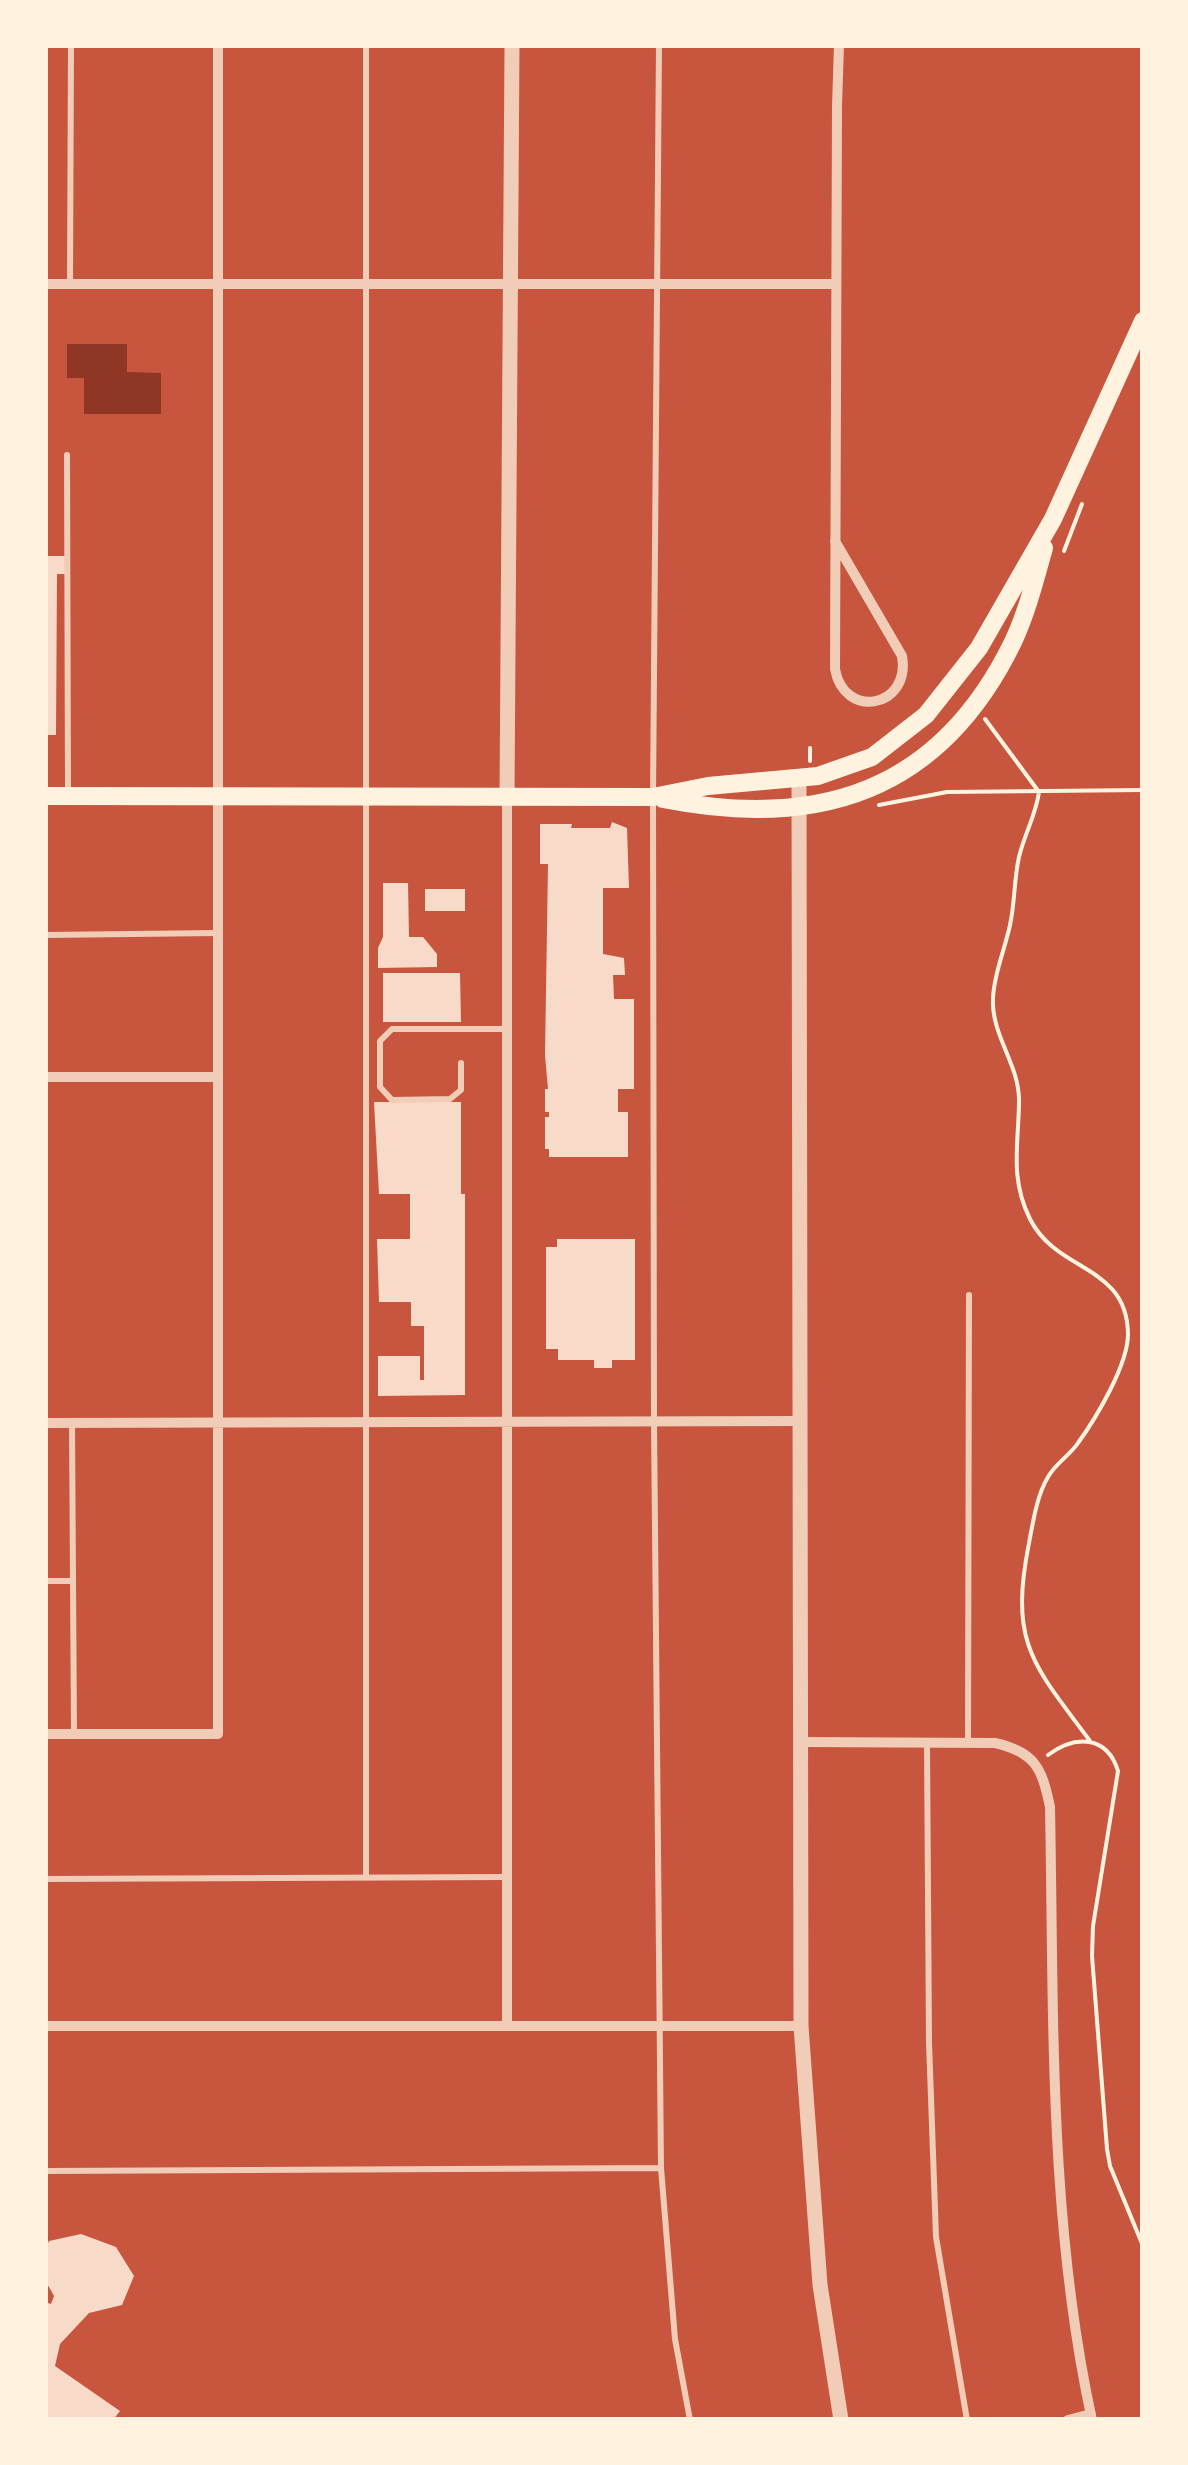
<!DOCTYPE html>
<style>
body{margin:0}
#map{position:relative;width:1188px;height:2465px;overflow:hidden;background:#c8553d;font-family:"Source Sans 3",sans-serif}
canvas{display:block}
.frame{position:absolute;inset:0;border:48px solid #fff3e0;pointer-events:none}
</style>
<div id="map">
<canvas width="1188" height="2465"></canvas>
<div class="frame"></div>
</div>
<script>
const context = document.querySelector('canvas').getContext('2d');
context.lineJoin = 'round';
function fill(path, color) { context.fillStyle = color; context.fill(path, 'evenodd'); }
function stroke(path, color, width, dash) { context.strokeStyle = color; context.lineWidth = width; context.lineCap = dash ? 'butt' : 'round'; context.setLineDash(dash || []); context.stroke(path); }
const water = new Path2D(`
 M67,344H127V372L161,373V414H84V378H67Z`);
const building = new Path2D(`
 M45,556H66V574H57L56,735H45Z
 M612,822L627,828L629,888H603V954L624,958L625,975H613L614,999H634V1089H618V1112H628V1157H549V1149H545V1117H549V1112H545V1089H548L545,1055L548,864H540V824H572L571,828H610Z
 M383,883H408L409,937H423L437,954V967L378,968V948L383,937Z
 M425,889H465V911H425Z
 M383,973H460L461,1022H383Z
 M374,1102H461V1194H465V1395L378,1396V1356H420V1380H424V1326H411V1302H379L377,1239H410V1194H379Z
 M557,1239H635V1360H612V1368H594V1360H558V1349H546V1247H557Z
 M81,2234L116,2247L134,2276L122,2305L89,2313L60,2344L55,2366L120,2411L113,2420H45V2302L51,2304L54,2296L45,2280V2250L49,2241Z`);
const path = new Path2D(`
 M1064,551L1082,504
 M985,719L1039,792C1036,815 1024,835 1019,857C1014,879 1015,902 1010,925C1005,949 994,973 993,998C991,1035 1019,1064 1019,1100C1019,1143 1009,1177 1030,1219C1057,1273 1127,1264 1128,1334C1128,1365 1096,1418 1078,1443C1070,1455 1055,1464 1048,1477C1037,1495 1033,1522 1029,1543C1009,1644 1033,1664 1090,1741
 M810,748V761
 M879,805L947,792L1143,790
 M1048,1755C1075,1735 1107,1735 1118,1771L1093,1926L1092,1956L1107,2149L1110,2166L1143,2246`);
const service = new Path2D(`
 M366,45V1878
 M659,45L653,797L654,1422L661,2168L675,2339L690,2420
 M70,284L71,45
 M67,455L68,794
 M45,935L218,933
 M461,1063V1090L450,1099L392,1100L380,1087V1041L392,1029H507
 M72,1423L74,1734
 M45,1581H72
 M968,1743L969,1295
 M927,1744L929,2042L936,2237L967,2420
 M45,1879L507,1877
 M45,2171L661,2168`);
const minor = new Path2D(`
 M45,284H836
 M835,541L902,656C911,708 844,720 835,669L837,106L839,45
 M507,797V2026
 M45,1077H218
 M45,1423L801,1421
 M45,1734H218V45
 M801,1742L995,1743C1035,1752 1042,1768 1050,1807C1054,2011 1048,2219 1092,2420
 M45,2026H801
 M1068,2420L1091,2414`);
const tertiary = new Path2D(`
 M799,780L801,2026L820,2285L841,2420
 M507,797L512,45`);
const secondary = new Path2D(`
 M45,796L653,797L708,786L818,776L872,757L926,715L979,648L1053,519L1143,321
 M663,799C819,830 940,792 1013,642C1027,612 1035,580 1044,548`);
fill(water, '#8f3625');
fill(building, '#f7dbc8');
stroke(path, '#fff3e0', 4);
stroke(service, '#f1ccb7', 6);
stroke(minor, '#f1ccb7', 10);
stroke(tertiary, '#f1ccb7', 15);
stroke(secondary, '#fff3e0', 18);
</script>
